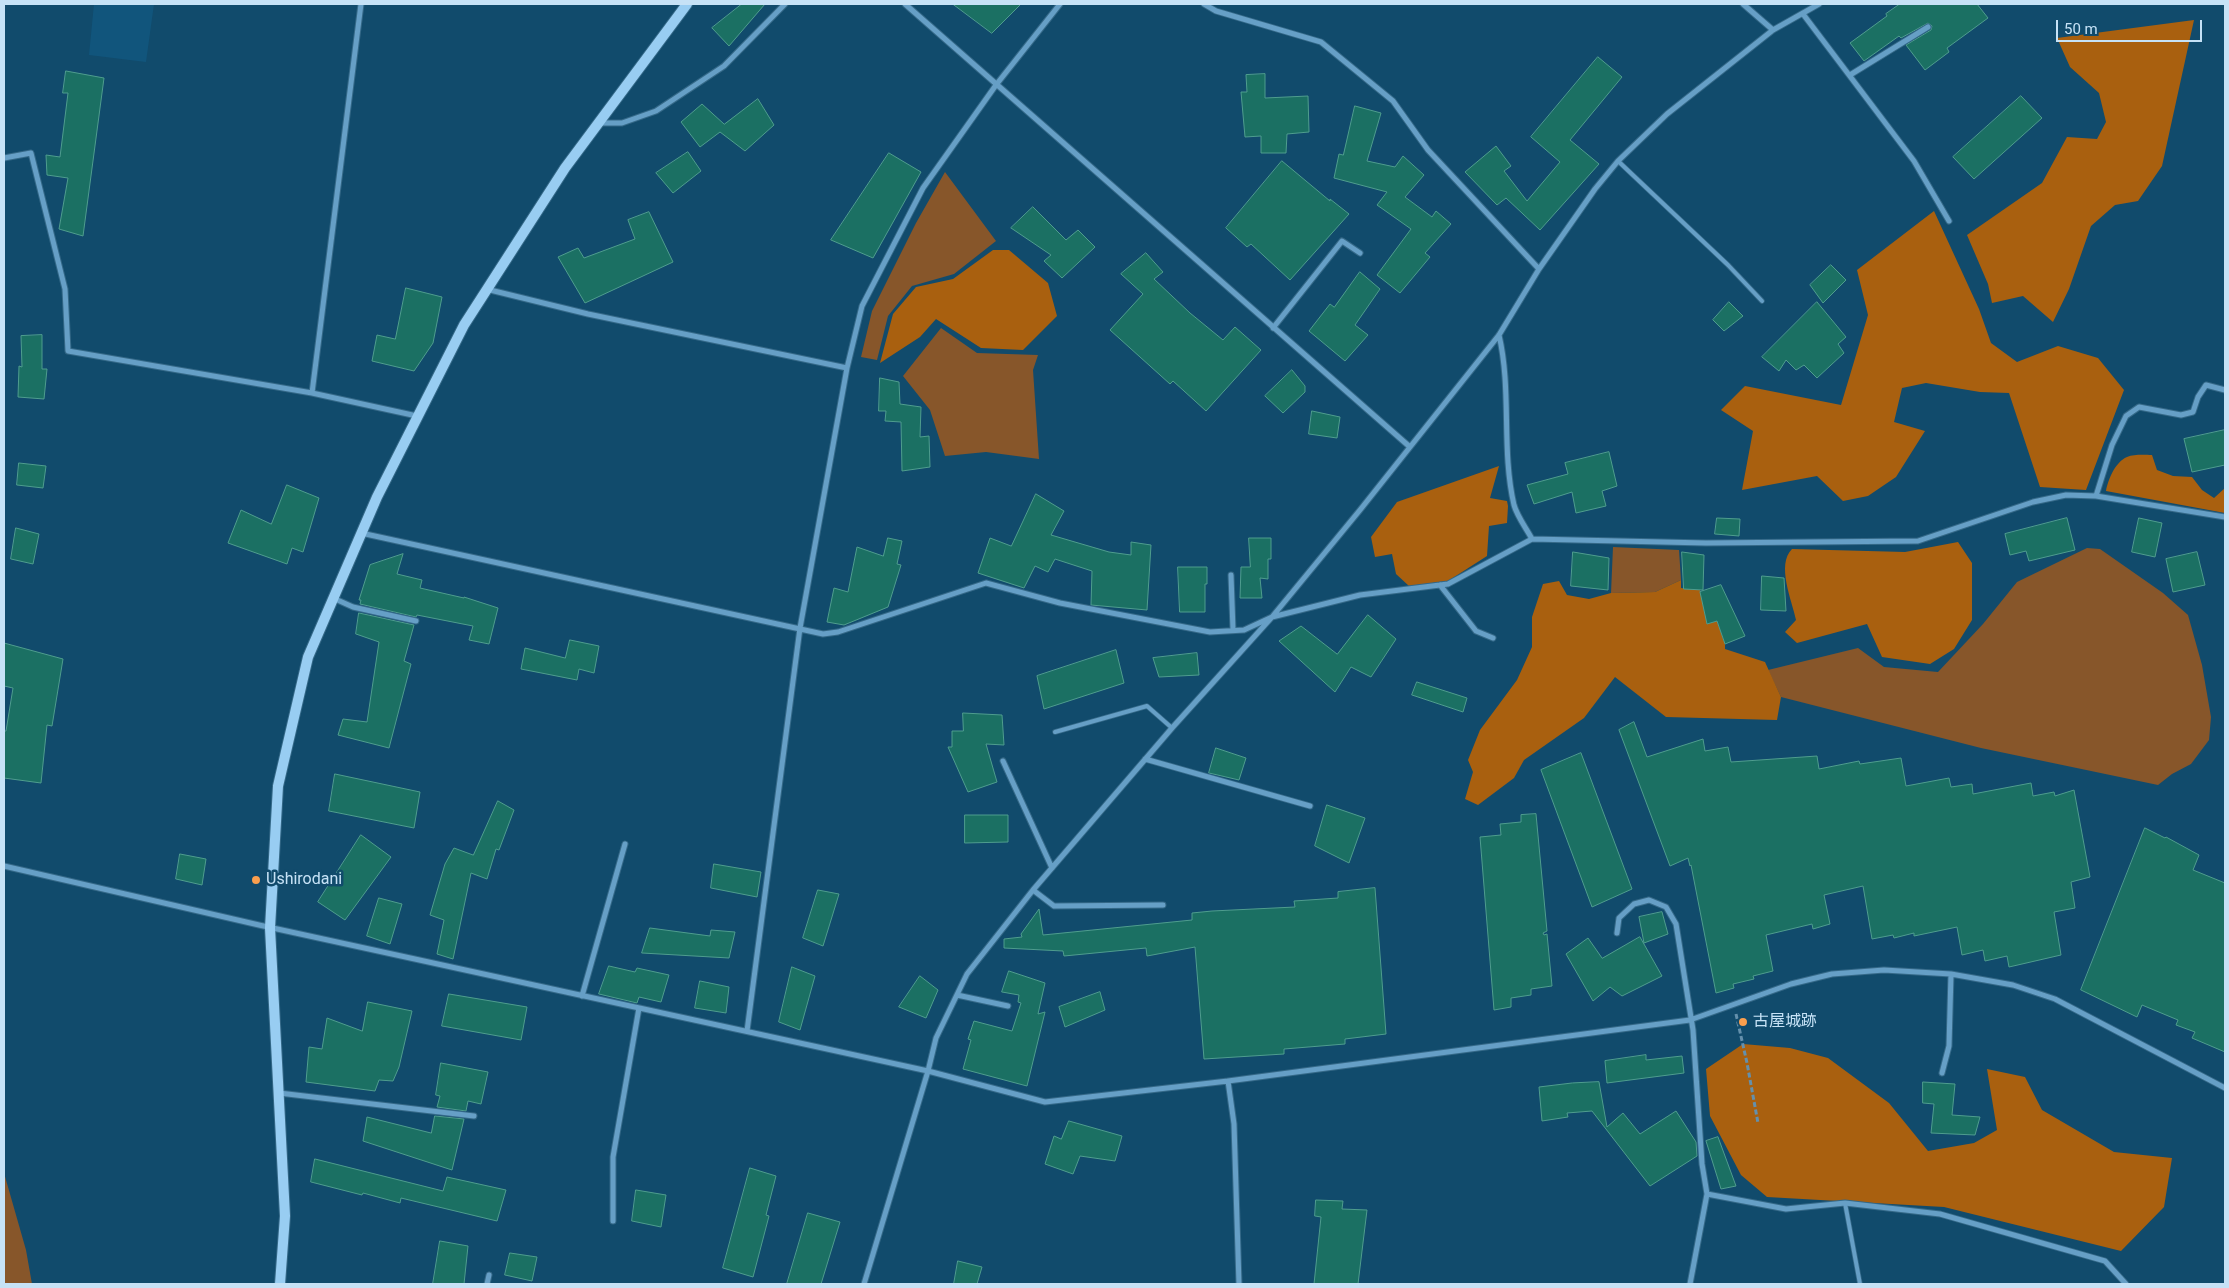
<!DOCTYPE html>
<meta charset="utf-8">
<style>
body{margin:0}
#map{position:relative;width:2229px;height:1288px;overflow:hidden;background:#114b6c;font-family:Roboto,sans-serif}
canvas{display:block}
.frame{position:absolute;inset:0;border:5px solid #c6e2f6;pointer-events:none}
.scale{position:absolute;left:2056px;top:20px;width:146px;height:22px;box-sizing:border-box;border:2px solid #c6e2f6;border-top:0;padding-left:6px;font-size:15px;line-height:18px;white-space:nowrap;color:#c6e2f6;-webkit-text-stroke:4px #114b6c;paint-order:stroke}
</style>
<div id="map">
<canvas width="2229" height="1288"></canvas>
<div class="frame"></div>
<div class="scale">50 m</div>
</div>
<script>
const context = document.querySelector('canvas').getContext('2d');
context.lineJoin = 'round';
function fill(path, color) { context.fillStyle = color; context.fill(path, 'evenodd'); }
function stroke(path, color, width, dash) { context.strokeStyle = color; context.lineWidth = width; context.lineCap = dash ? 'butt' : 'round'; context.setLineDash(dash || []); context.stroke(path); }
function drawText(font, color, halo, rows, align = 'center') {
  context.font = font + ' Roboto,"Noto Sans JP",sans-serif'; context.lineWidth = 5; context.setLineDash([]); context.textBaseline = 'middle'; context.strokeStyle = halo; context.fillStyle = color; for (const [text, x, y, turn = 0] of rows) {
    context.save(); context.translate(x, y); context.rotate((+turn || 0) * Math.PI / 180); context.textAlign = isNaN(turn) ? turn : align; if (halo) context.strokeText(text, 0, 0); context.fillText(text, 0, 0); context.restore();
  }
}
const built = new Path2D(`
 M94,4H154L146,62L89,55Z`);
const green = new Path2D(`
 M945,172L996,241L954,274L912,286L888,316L877,360L861,357L872,311L916,223Z
 M941,328L977,353L1038,355L1033,370L1039,459L986,452L945,456L930,410L903,376Z
 M1613,547L1679,550L1681,580L1655,592L1611,593Z
 M2087,548L2100,549L2163,593L2188,615L2202,665L2211,717L2209,740L2191,764L2172,774L2158,785L1981,748L1781,697L1768,670L1858,648L1884,667L1938,672L1983,624L2017,582Z
 M4,1173L26,1250L32,1284H4Z`);
const forest = new Path2D(`
 M2194,20L2162,166L2138,201L2115,205L2091,226L2069,289L2053,322L2023,296L1992,303L1988,284L1967,235L2042,183L2067,137L2097,139L2106,122L2099,93L2070,67L2057,38Z
 M1934,211L1979,309L1991,343L2017,362L2058,346L2098,358L2124,390L2086,490L2040,487L2009,393L1980,392L1926,383L1902,388L1894,422L1925,431L1896,477L1868,496L1843,501L1817,476L1742,490L1753,431L1721,410L1745,386L1841,405L1868,315L1857,270Z
 M993,250H1009L1048,283L1057,316L1023,350L981,348L936,319L920,337L880,363L893,314L916,287L953,279Z
 M2152,455L2157,470L2173,476L2192,477L2202,490L2214,498L2225,488V513L2106,491C2108,480 2115,462 2127,457C2134,454 2145,455 2152,455Z
 M1499,466L1490,498L1507,501L1508,506L1507,523L1489,526L1487,556L1448,581L1409,586L1396,574L1392,554L1375,557L1371,537L1397,502Z
 M1958,542L1972,563V620L1954,649L1930,664L1882,657L1867,624L1797,643L1785,632L1796,620C1792,600 1776,565 1792,549L1905,552Z
 M1681,580V588L1700,590L1707,623L1717,621L1725,644V649L1765,662L1781,697L1777,720L1666,717L1615,677L1584,718L1524,760L1514,778L1478,805L1465,799L1473,772L1468,760L1480,730L1517,680L1532,647V617L1543,584L1559,581L1567,595L1589,599L1611,593L1655,592Z
 M1743,1044L1790,1048L1828,1058L1889,1103L1928,1151L1974,1143L1997,1130L1987,1069L2025,1077L2042,1110L2114,1152L2172,1158L2164,1207L2121,1251L1944,1207L1767,1197L1741,1175L1710,1116L1706,1069Z`);
const building = new Path2D(`
 M742,4H765L729,46L712,28Z
 M953,4H1021L992,33Z
 M1900,4H1977L1988,18L1947,48L1949,52L1925,70L1906,45L1931,30L1932,26L1928,23L1901,38L1899,36L1864,61L1850,43L1887,16L1886,14Z
 M1598,57L1622,77L1570,140L1599,164L1540,230L1506,198L1497,205L1465,172L1496,146L1511,166L1504,171L1527,201L1560,162L1531,137Z
 M66,71L104,78L83,236L59,229L68,178L47,175L46,155L60,157L68,93H63Z
 M1265,74V98L1308,96L1309,132L1287,134L1286,153H1261V136L1245,137L1241,92H1247L1246,75Z
 M2021,96L2042,118L1974,179L1953,157Z
 M758,99L774,125L745,151L720,132L700,147L681,122L702,104L724,124Z
 M1355,106L1381,113L1367,161L1395,167L1403,156L1424,175L1405,197L1432,217L1436,211L1451,224L1425,253L1430,257L1400,293L1377,275L1411,229L1377,205L1387,192L1334,178L1339,154L1343,155Z
 M688,152L701,171L673,193L656,173Z
 M889,153L921,172L873,258L831,240Z
 M1282,161L1330,201V199L1349,214L1290,280L1251,244L1247,247L1226,228Z
 M1033,207L1066,240L1078,230L1095,247L1062,278L1044,261L1051,255L1011,228Z
 M649,212L673,262L585,303L558,257L578,248L584,258L635,239L628,220Z
 M1146,253L1163,272L1154,279L1190,313L1223,340L1235,327L1261,350L1206,411L1173,381L1170,384L1110,330L1143,294L1121,274Z
 M1831,265L1846,280L1823,303L1810,285Z
 M1360,272L1380,289L1355,325L1368,335L1345,361L1309,331L1330,304L1334,307Z
 M406,288L442,297L433,343L414,371L372,361L377,335L395,339Z
 M1729,302L1743,316L1724,331L1713,320Z
 M1817,302L1846,337L1838,344L1844,353L1817,378L1804,365L1796,370L1786,360L1779,371L1762,357Z
 M42,335V369H47L44,399L18,397L19,366L22,367L21,336Z
 M1292,370L1305,386V392L1283,413L1265,396Z
 M880,378L899,382L900,404L921,407L920,437L929,436L930,467L902,471L901,422L885,421L886,411H879Z
 M1312,411L1340,417L1337,438L1309,434Z
 M2225,430V465L2192,472L2184,439Z
 M1609,452L1617,486L1602,491L1606,506L1576,513L1572,492L1534,504L1527,485L1568,474L1565,463Z
 M19,463L46,466L43,488L17,485Z
 M287,485L319,498L303,552L292,548L287,564L228,543L241,510L271,524Z
 M1036,494L1064,511L1051,535L1109,552L1131,555V542L1151,545L1147,610L1091,605L1092,571L1055,559L1048,572L1035,566L1024,588L978,573L990,538L1011,546Z
 M1717,518L1740,519L1739,536L1715,534Z
 M2067,518L2075,550L2029,561L2026,551L2010,555L2005,534Z
 M2139,518L2162,523L2155,557L2132,552Z
 M16,528L39,534L33,564L11,559Z
 M888,538L902,541L897,564L901,565L888,607L844,625L827,622L834,588L848,592L857,547L883,556Z
 M1249,538H1271V559H1268V579L1260,578L1262,598H1240L1241,567H1250Z
 M1573,552L1609,558L1608,590L1571,586Z
 M1682,552L1704,555L1703,590L1684,589Z
 M2197,552L2205,585L2173,592L2166,559Z
 M403,554L397,574L422,580L420,588L464,598V597L498,608L489,644L469,640L473,626L417,615L416,617L360,604L361,600H359L370,565Z
 M1178,567H1207V584H1205V612H1180Z
 M1762,576L1784,578L1786,611L1761,610Z
 M1721,585L1745,636L1725,644L1717,621L1707,624L1700,592Z
 M359,613L414,625L404,661L411,664L389,748L338,735L343,719L367,722L379,642L356,634Z
 M1368,615L1396,639L1371,677L1351,667L1335,692L1279,641L1301,626L1337,654Z
 M570,640L599,646L594,673L579,669L577,680L521,669L525,648L565,658Z
 M4,643L63,659L52,726L47,725L41,783L4,778V731H6L13,688L4,686Z
 M1116,650L1124,683L1044,709L1037,676Z
 M1197,653L1199,675L1159,677L1153,658Z
 M1417,682L1467,698L1463,712L1412,695Z
 M963,713L1002,715L1004,745L986,744L997,782L968,792L948,747H952V731H963Z
 M1634,722L1647,757L1703,739L1705,751L1728,747L1731,762L1817,756L1819,769L1859,761L1860,764L1901,758L1906,786L1949,778L1951,787L1972,784L1973,794L2031,783L2033,796L2054,792L2055,796L2074,790L2090,877L2071,882L2075,908L2054,912L2061,955L2009,967L2007,956L1985,961L1983,950L1962,955L1957,927L1914,936V933L1894,938L1893,935L1872,939L1863,886L1824,895L1830,924L1813,929L1812,924L1766,935L1773,971L1753,976L1754,979L1733,984L1734,988L1716,993L1691,865L1690,866L1688,858L1670,866L1619,730Z
 M1216,748L1246,758L1239,780L1209,773Z
 M1581,753L1632,889L1592,907L1541,770Z
 M335,774L420,792L414,828L329,811Z
 M498,801L514,810L499,850L496,849L487,879L471,873L453,959L437,954L444,920L430,915L445,864L454,848L473,855Z
 M1327,805L1365,818L1349,863L1315,846Z
 M1536,814L1547,931L1543,933L1544,935L1547,934L1552,986L1531,989V995L1511,998V1007L1494,1010L1480,837L1501,835L1500,824L1521,822V815Z
 M965,815H1008V842L965,843Z
 M2145,828L2165,838L2166,837L2199,855L2193,870L2225,883V1052L2192,1038L2195,1032L2176,1025L2178,1020L2142,1005L2137,1017L2081,990Z
 M361,835L391,857L345,920L318,902Z
 M180,854L206,859L202,885L176,879Z
 M714,864L761,872L757,897L711,888Z
 M1375,888L1386,1034L1345,1039V1044L1284,1049V1054L1204,1059L1195,947L1147,956L1146,948L1064,956L1063,951L1004,948V939L1022,937L1021,934L1039,909L1043,935L1192,920V913L1212,911L1295,907L1294,901L1338,898V892Z
 M818,890L839,894L823,946L803,938Z
 M379,898L402,904L390,944L367,936Z
 M1662,912L1668,934L1644,943L1639,917Z
 M650,928L710,936L711,930L735,932L729,958L642,953Z
 M1640,937L1662,976L1622,996L1610,987L1593,1001L1566,954L1588,938L1602,958Z
 M609,966L635,972L637,968L669,975L661,1002L639,997L637,1003L599,994Z
 M792,967L815,976L800,1030L779,1022Z
 M1009,971L1045,983L1038,1014L1045,1012L1027,1086L963,1069L971,1040L968,1039L974,1021L1012,1031L1021,1003L1018,1002L1019,995L1002,992Z
 M920,976L938,990L926,1018L899,1007Z
 M700,981L729,987L726,1013L695,1008Z
 M1100,992L1105,1010L1065,1027L1059,1007Z
 M449,994L527,1007L521,1040L442,1026Z
 M368,1002L412,1011L399,1067L393,1081L379,1080L375,1091L306,1082L309,1047L322,1049L327,1018L362,1031Z
 M1646,1055V1060L1682,1056L1684,1073L1607,1083L1605,1061Z
 M441,1063L488,1072L481,1104L468,1101L466,1111L437,1107L440,1096L436,1095Z
 M1599,1082L1607,1127L1623,1113L1640,1134L1676,1111L1696,1142L1697,1156L1650,1186L1592,1111L1567,1113L1568,1117L1542,1121L1539,1087L1572,1083Z
 M1923,1082L1955,1084L1952,1115L1980,1117L1975,1135L1931,1133L1934,1104L1923,1103Z
 M435,1116L464,1119L452,1170L363,1141L367,1117L431,1133Z
 M1069,1121L1122,1136L1115,1161L1080,1156L1073,1174L1045,1164L1054,1136L1061,1139Z
 M1718,1137L1736,1186L1721,1189L1706,1141Z
 M315,1159L443,1191L447,1177L506,1190L497,1221L401,1198L400,1203L363,1193L362,1195L311,1182Z
 M750,1168L776,1176L766,1215L769,1216L753,1277L723,1268Z
 M636,1190L666,1195L661,1227L632,1221Z
 M1316,1200L1343,1201L1342,1209L1367,1210L1358,1284H1314L1321,1217L1315,1216Z
 M808,1213L840,1222L821,1284H787Z
 M440,1241L468,1246L464,1284H433Z
 M510,1253L537,1257L532,1281L505,1275Z
 M958,1261L982,1267L977,1284H954Z`);
const path = new Path2D(`
 M1736,1014L1747,1063L1758,1123`);
const lane = new Path2D(`
 M1618,161L1728,265L1762,301
 M1055,732L1147,706L1172,728
 M1845,1203L1860,1284`);
const street = new Path2D(`
 M905,4L1410,447
 M1204,4L1216,11L1321,42L1393,101L1428,150L1539,269
 M1743,4L1773,30
 M1803,14L1914,161L1949,221
 M1850,75L1928,27
 M600,123H622L656,111L724,66L785,4
 M4,158L31,153L65,289L68,351L312,393L417,416
 M486,289L588,314L847,368
 M1273,328L1342,241L1360,253
 M1499,335C1512,391 1501,449 1514,505C1517,516 1526,528 1532,539
 M312,393L361,4
 M2096,496L2112,445L2126,416L2139,407L2181,415L2193,412L2198,397L2206,385L2225,390
 M361,533L823,634L838,632L986,583L1060,603L1210,632L1244,630L1272,617L1360,595L1448,584L1532,539L1706,543L1918,541L2033,502L2066,495L2096,496L2225,517
 M1231,575L1233,630
 M1440,585L1476,631L1493,638
 M333,598L353,607L416,621
 M1145,759L1310,806
 M1003,761L1052,868
 M4,866L259,925L928,1071L1045,1102L1228,1081L1690,1020L1791,984L1832,974L1884,970L1951,974L2013,985L2055,999L2225,1088
 M1033,890L1054,906L1163,905
 M1617,933L1619,918L1634,904L1649,900L1666,907L1676,924L1693,1030L1702,1164L1707,1194L1690,1284
 M957,995L1008,1006
 M582,996L625,844
 M747,1031L800,628L847,368L862,306L923,188L996,85L1060,4
 M1942,1073L1949,1046L1951,974
 M1228,1081L1234,1124L1239,1284
 M279,1093L474,1116
 M1707,1194L1786,1209L1845,1203L1940,1214L2105,1261L2126,1284
 M613,1221V1157L639,1008
 M487,1284L489,1275
 M864,1284L928,1071L936,1038L967,974L1033,890L1172,728L1272,617L1360,510L1499,335L1539,269L1595,189L1618,161L1667,114L1773,30L1819,4`);
const secondary = new Path2D(`
 M280,1284L285,1216L270,928L278,786L308,657L377,497L464,325L565,168L687,4`);
const markers = [
 [256,880,5,"#fa9f4e"],
 [1743,1022,5,"#fa9f4e"]
];
const poiNames = [
 ["Ushirodani",266,880],
 ["古屋城跡",1753,1022]
];
fill(built, '#11557c');
fill(green, '#87562a');
fill(forest, '#a9600f');
fill(building, '#1b7063');
stroke(building, '#4f9d8e', 1);
stroke(lane, '#356988', 5.5);
stroke(street, '#356988', 7);
stroke(secondary, '#356988', 12);
stroke(path, '#6490ac', 3, [5, 2.5]);
stroke(lane, '#669fc6', 4);
stroke(street, '#669fc6', 5);
stroke(secondary, '#98cdf2', 10);
for (const [x, y, r, color] of markers) { const dot = new Path2D(); dot.arc(x, y, r, 0, 2 * Math.PI); context.fillStyle = color; context.fill(dot); stroke(dot, '#114b6c', 2); }
drawText('16px', '#c6e2f6', '#114b6c', poiNames, 'left');
</script>
